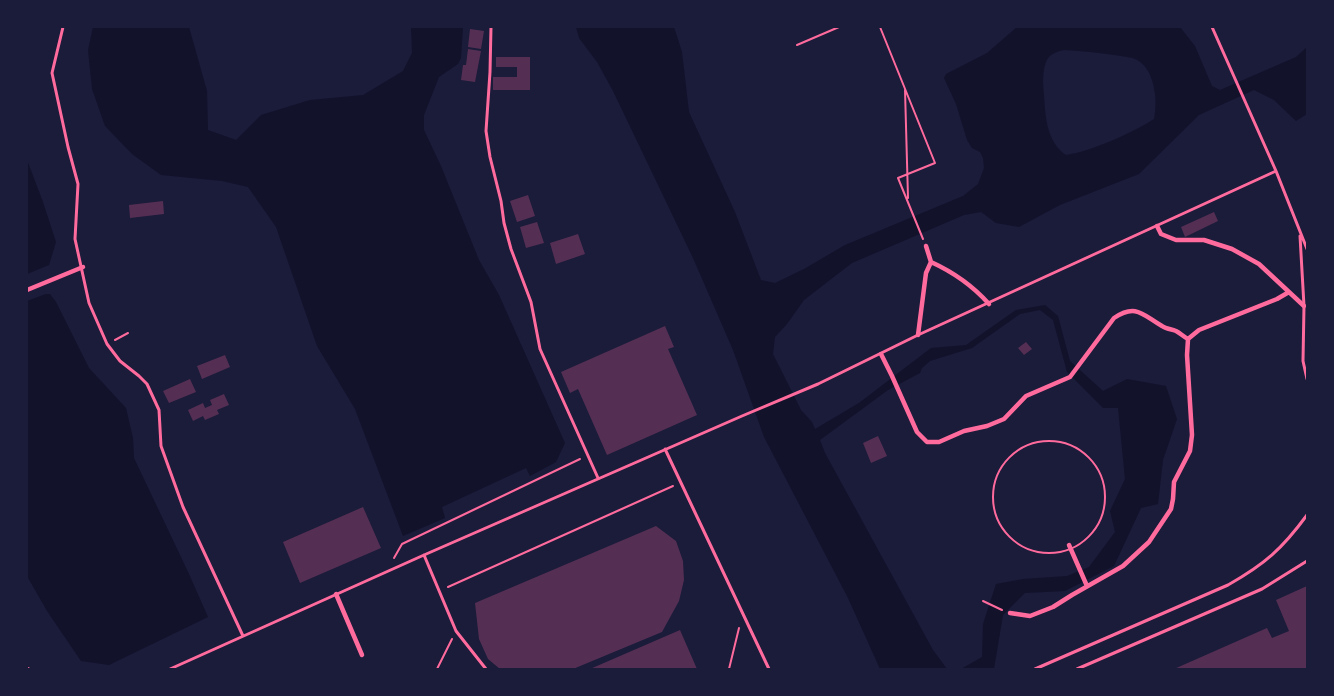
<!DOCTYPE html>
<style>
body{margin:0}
#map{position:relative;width:1334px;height:696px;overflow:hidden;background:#1b1b3a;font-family:"Fira Sans",sans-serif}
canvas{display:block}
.frame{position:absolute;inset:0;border:28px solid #1b1b3a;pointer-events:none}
</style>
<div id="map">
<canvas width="1334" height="696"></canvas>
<div class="frame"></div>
</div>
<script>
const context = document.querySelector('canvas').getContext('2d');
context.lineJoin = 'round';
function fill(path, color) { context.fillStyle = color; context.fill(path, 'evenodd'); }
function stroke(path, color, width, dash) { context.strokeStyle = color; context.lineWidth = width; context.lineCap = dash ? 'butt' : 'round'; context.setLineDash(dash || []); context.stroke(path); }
const water = new Path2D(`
 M93,27H189L207,91L208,130L236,140L261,115L310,100L363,95L403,71L412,53L411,27H463L461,58L458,64L439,77L424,115V130L441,166L479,260L499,295L565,443L556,462L530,476L526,468L442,507L445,518L403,536L355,409L317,346L276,227L248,187L222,181L161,175L132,154L105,126L92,89L88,50Z
 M576,27H674L682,52L689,112L735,212L761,280L775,283L804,269L845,245L963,196L978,184L984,168L983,158L980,152L972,148L967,140L956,104L944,78L946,74L987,53L1017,27H1180L1195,46L1212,86L1220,90L1296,57L1307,47V114L1296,121L1274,100L1254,90L1199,115L1139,174L1060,205L1019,227L996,223L981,212L964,215L852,263L804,300L787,324L775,337L773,354L801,410L812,422L815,429L859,403L931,348L966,345L1016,310L1045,305L1058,316L1070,361L1103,391L1127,379L1166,386L1177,419L1163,460L1158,504L1141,508L1114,566L1065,591L1025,593L1003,615L994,669H961L982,657L983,624L996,584L1023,579L1067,576L1089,567L1115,532L1110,511L1125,479L1118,408H1103L1067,372L1053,320L1040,310L1020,314L972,348L930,361L922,368L920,373L888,390L820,440L825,453L933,650L947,669H880L848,598L764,437L733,350L693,258L613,91L597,62L579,38ZM1064,50C1083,51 1102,53 1121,56C1125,57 1131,57 1135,59C1155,67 1158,101 1154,119C1132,133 1092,151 1066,155C1047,143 1045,116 1044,95C1043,85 1042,72 1046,62C1049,54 1056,52 1064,50Z
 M27,160L43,202L56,242L49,265L27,274Z
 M46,294H50L56,302L89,368L126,408L133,438L134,458L189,574L208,617L109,665L81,661L47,611L27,576V301Z`);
const building = new Path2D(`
 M470,29L484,31L481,49L468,47Z
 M468,49L481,51L475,82L461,80L463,65H466Z
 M496,57H530V90H493V77H517V67H496Z
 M528,195L535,216L517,222L510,201Z
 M163,201L164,214L130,218L129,205Z
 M1214,212L1218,221L1185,237L1181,227Z
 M537,222L544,243L526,248L520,227Z
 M578,234L585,254L556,264L550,243Z
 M665,326L674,347L668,349L697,415L607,455L578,389L570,393L561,372Z
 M1026,342L1032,349L1024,355L1018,348Z
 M225,355L230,367L202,379L197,366Z
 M190,379L196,392L169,403L163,391Z
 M224,394L229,405L217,410L219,414L205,420L203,416L193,421L188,410L203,403L205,408L212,405L210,400Z
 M878,436L887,456L871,463L863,443Z
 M363,507L381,548L300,583L283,542Z
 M656,526L676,541L683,561L684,580L679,601L662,632L573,669H500L488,659L479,639L475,603Z
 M1307,586V669H1174L1267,628L1272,638L1289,631L1276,600Z
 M680,630L697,669H590Z`);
const path = new Path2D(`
 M880,27L935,163L898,178L923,239
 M797,45L839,27
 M905,90L908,198
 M115,340L128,333
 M993 497a56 56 0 1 1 112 0a56 56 0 1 1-112 0Z
 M394,558L402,544L580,459
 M448,587L673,486
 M983,601L1002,610
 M437,669L452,639
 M729,669L739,628`);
const service = new Path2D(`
 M63,27L52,73L68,147L78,184L75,239L89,303L107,344L120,361L139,376L147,384L159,410L161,446L183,507L243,636
 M491,27L490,72L486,131L490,157L501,201L504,223L511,249L531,302L540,349L598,478
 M1212,27L1276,171L1307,249
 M1300,236L1304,306L1303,361L1307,379
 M665,449L769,669
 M424,555L456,631L486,669
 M27,668L29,669
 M170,669L424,555L742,416L818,384L918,335L1276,171
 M1035,669L1228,585C1265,564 1282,549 1307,515
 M1077,669L1262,589L1307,561`);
const pedestrian = new Path2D(`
 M1157,226L1161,234L1176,240H1204L1232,249L1259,264L1304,306
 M926,246L931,262
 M27,290L83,267
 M918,335L926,273L931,262C953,272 973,286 989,304
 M881,354L892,376L917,432L927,442H939L964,431L987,426L1004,419L1026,396L1070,377L1114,318C1136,303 1143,315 1162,326C1166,329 1171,329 1176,331C1180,333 1184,337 1188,339
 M1069,545L1087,586
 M336,594L362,655
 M1010,613L1030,616L1053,607L1072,595L1123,566L1149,542L1171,509L1173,499L1174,482L1190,451L1192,435L1187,355L1188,339L1199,330L1277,299L1289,292`);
fill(water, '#12122b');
fill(building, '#542f53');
stroke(path, '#ff6b9d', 2);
stroke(service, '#ff6b9d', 3);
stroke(pedestrian, '#ff6b9d', 4.5);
</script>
